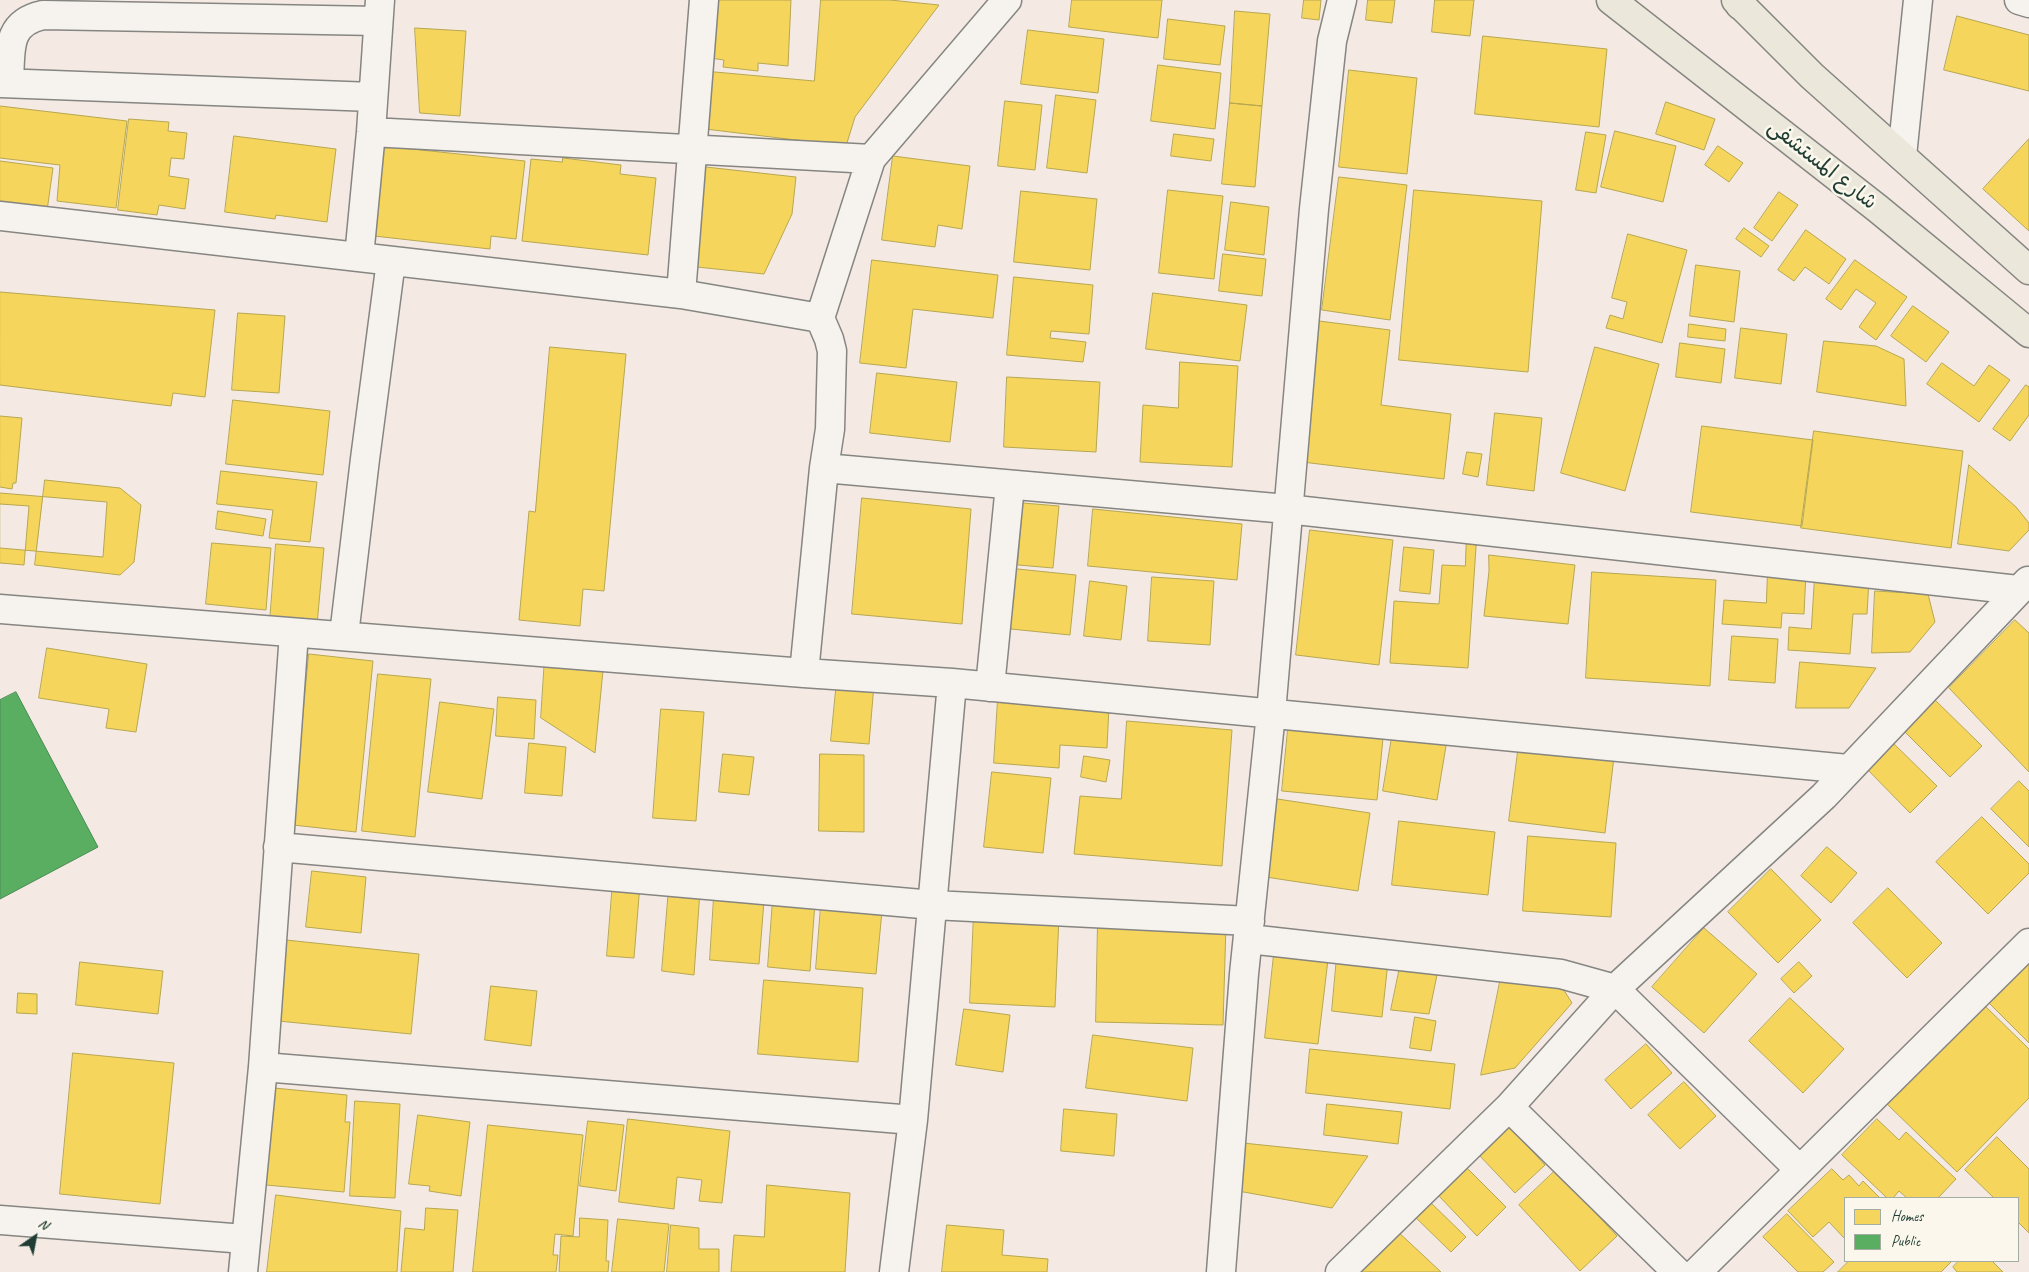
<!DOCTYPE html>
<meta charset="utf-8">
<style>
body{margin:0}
#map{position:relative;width:2029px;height:1272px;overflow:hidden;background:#f5eae3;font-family:Caveat,sans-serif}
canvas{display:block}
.legend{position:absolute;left:1844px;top:1197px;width:175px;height:65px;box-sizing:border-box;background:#fbf7ec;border:1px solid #a3ada2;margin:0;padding:6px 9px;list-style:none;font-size:15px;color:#1f3d34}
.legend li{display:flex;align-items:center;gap:10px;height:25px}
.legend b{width:25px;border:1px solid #a3ada2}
.north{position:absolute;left:10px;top:1212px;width:50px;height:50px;-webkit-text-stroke:4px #fbf7ec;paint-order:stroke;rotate:33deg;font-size:14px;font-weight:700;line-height:20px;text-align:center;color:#1f3d34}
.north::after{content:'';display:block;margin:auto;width:18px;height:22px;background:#1f3d34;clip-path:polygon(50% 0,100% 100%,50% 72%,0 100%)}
</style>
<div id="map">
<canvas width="2029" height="1272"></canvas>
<ul class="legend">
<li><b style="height:14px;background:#f6d55c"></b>Homes</li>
<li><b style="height:14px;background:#5aae61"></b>Public</li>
</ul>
<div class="north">N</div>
</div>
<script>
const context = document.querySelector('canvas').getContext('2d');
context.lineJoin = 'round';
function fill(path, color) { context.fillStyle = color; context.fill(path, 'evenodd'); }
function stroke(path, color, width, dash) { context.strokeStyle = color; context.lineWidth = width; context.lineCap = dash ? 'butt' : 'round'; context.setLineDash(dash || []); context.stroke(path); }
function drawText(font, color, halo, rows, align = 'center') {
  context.font = font + ' Caveat,"Playpen Sans Arabic",sans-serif'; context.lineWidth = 5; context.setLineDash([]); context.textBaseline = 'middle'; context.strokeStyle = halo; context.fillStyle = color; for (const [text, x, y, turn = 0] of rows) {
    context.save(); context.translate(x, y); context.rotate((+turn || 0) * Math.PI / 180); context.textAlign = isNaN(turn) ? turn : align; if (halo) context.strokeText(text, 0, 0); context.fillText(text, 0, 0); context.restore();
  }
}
const homes = new Path2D(`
 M710,0H791L788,66L758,63V71L723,67L724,60L703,57Z
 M821,0H890L939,5L855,117L846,146L697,128L704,71L814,81Z
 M1072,0H1162L1158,38L1069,27Z
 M1304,0H1321L1319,20L1302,18Z
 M1368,0H1395L1392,23L1366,20Z
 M1435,0H1474L1470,36L1432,32Z
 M1235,11L1270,14L1262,106L1230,103Z
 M1957,16L2029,35V91L1944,70Z
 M1168,19L1225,26L1220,65L1164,59Z
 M415,28L466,31L460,116L420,113Z
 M1028,30L1104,39L1098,93L1021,84Z
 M1483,36L1607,49L1599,127L1475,114Z
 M1158,65L1221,73L1215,129L1151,121Z
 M1349,70L1417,78L1407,174L1339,167Z
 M1056,95L1096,100L1087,173L1047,168Z
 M1005,101L1042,105L1035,170L998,166Z
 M1666,102L1715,119L1704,150L1656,134Z
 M1230,103L1262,106L1255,187L1222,184Z
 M0,106L127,121L116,208L57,201L60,165L0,158Z
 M129,119L169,122L168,131L187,133L184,159L171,158L169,176L189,179L185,209L159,205L157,215L118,210Z
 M1615,131L1676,146L1663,202L1601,187Z
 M1586,132L1606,135L1596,193L1576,190Z
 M1174,134L1214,139L1211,161L1171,156Z
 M234,136L336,149L327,222L276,215L275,219L225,212Z
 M2029,139V231L1983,189Z
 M383,146L525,161L516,239L491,236L490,249L374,236Z
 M1718,146L1743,163L1729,182L1705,165Z
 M893,156L970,166L962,229L938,225L935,247L882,240Z
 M563,158L621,165L620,174L656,178L648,255L522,241L531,159L562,162Z
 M0,161L53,168L47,211L0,205Z
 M697,166L796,177L792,214L764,274L687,266Z
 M1339,177L1407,185L1390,320L1322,310Z
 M1168,190L1223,196L1214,279L1159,273Z
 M1414,190L1542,201L1528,372L1399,360Z
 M1021,191L1097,199L1090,270L1014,262Z
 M1779,192L1798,205L1772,241L1754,228Z
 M1231,202L1269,207L1264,255L1225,250Z
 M1744,228L1769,246L1761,257L1736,239Z
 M1806,230L1846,259L1829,284L1805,267L1794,281L1778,270Z
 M1628,234L1687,250L1662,343L1606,328L1610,315L1623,319L1627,302L1612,298Z
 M1223,254L1266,259L1262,296L1219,291Z
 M872,260L998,275L993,318L913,309L906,368L860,363Z
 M1855,260L1907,297L1876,340L1859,327L1876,303L1856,289L1841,310L1826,299Z
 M1696,265L1740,271L1734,322L1690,316Z
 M1014,277L1093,285L1089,334L1051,331L1050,338L1086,342L1083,362L1007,355Z
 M0,292L215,310L205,397L173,393L171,406L0,385Z
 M1153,293L1247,305L1240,361L1146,349Z
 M1913,306L1949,332L1926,362L1891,336Z
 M238,313L285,316L279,393L232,390Z
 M1319,321L1390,330L1381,405L1451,414L1444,479L1302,462Z
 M1689,324L1726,329L1725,341L1688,337Z
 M1741,328L1787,334L1781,384L1735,378Z
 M1824,341L1876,346L1904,359L1906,406L1817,392Z
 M1680,343L1725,349L1721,383L1676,377Z
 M550,347L626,354L604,591L583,589L580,626L519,620L529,511L535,512Z
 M1595,347L1659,364L1625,491L1561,473Z
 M1180,362L1238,366L1232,467L1140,462L1143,405L1178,408Z
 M1942,363L1974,386L1989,365L2010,380L1979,422L1927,384Z
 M877,373L957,382L950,442L870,433Z
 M1007,377L1100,382L1096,452L1004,447Z
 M2026,385L2029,387V415L2010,441L1993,429Z
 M233,400L330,411L323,475L226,464Z
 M1495,413L1542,418L1534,491L1487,485Z
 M0,416L22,418L16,483H13L12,489L0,487Z
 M1702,426L1813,440L1802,526L1691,512Z
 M1814,431L1963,451L1951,548L1801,528Z
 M1467,452L1482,454L1478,477L1463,474Z
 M1969,465L2016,507L2029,523V530L2009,551L1958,544Z
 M221,471L317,482L310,542L269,538L273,510L217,504Z
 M45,480L120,488L141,505L134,562L120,575L35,565Z
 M0,493L107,502L103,557L0,548Z
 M862,498L971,509L962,624L852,614Z
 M1023,503L1059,506L1053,568L1018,565Z
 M0,504L29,506L24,565L0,563Z
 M1093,509L1242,524L1237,580L1088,566Z
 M218,511L266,519L263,536L216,529Z
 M1310,530L1393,540L1379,665L1296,655Z
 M1467,531L1477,532L1468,668L1390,663L1394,601L1439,604L1442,565L1465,566Z
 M212,543L271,548L266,610L206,604Z
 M276,544L324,548L317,625L270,621Z
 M1404,547L1434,550L1430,594L1400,591Z
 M1489,555L1575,565L1568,624L1484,616L1489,571Z
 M1008,568L1076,575L1070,635L1001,628Z
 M1768,570L1806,572L1804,614L1782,613L1781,628L1722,624L1724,600L1766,603Z
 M1592,572L1716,580L1710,686L1586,678Z
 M1815,576L1869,579L1867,614H1853L1850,654L1788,650L1789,627L1811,629Z
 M1152,577L1214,581L1210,645L1148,641Z
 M1090,581L1127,586L1121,640L1084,636Z
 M1875,591L1928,594L1935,622L1910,652L1872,653Z
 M2015,620L2029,633V772L1949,688Z
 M1732,636L1778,639L1775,683L1729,680Z
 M47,648L147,664L136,732L106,728L109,709L39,698Z
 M309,654L373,661L356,832L293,825Z
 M545,657L604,660L595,753L541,718Z
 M1800,662L1876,668L1849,708H1796Z
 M378,674L431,679L415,837L362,831Z
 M837,680L874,684L869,744L831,741Z
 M498,697L536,700L534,739L496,736Z
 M1933,698L1982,746L1950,777L1902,729Z
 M998,699L1109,706L1107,748L1060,745L1059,768L994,763Z
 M440,702L494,709L482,799L428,792Z
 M661,709L704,712L696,821L653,818Z
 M1289,719L1384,728L1377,800L1282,791Z
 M1127,721L1232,730L1222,866L1074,854L1080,796L1121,799Z
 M1393,731L1447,740L1437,800L1383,791Z
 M1891,741L1937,786L1910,813L1865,767Z
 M529,743L566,747L562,796L525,793Z
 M1519,744L1614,757L1605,833L1509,821Z
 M723,754L754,757L749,795L719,792Z
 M820,754L864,755V832L819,831Z
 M1084,756L1110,760L1106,782L1081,777Z
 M992,772L1051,778L1043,853L984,847Z
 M2019,781L2029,791V847L1991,809Z
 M1271,798L1370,813L1358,891L1259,876Z
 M1982,817L2029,864V873L1988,914L1936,862Z
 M1399,821L1495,832L1488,895L1392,885Z
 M1528,836L1616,843L1611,917L1523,911Z
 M1827,847L1857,873L1831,903L1801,876Z
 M1771,869L1821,920L1778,963L1728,912Z
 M312,871L366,877L361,933L306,927Z
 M613,881L640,884L634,958L607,956Z
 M669,888L700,891L694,975L662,971Z
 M1888,888L1942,943L1907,978L1853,923Z
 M714,897L764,901L759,964L710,960Z
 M773,899L815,902L810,971L768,967Z
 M821,906L882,911L876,974L816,969Z
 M974,913L1059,917L1055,1007L970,1003Z
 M1098,920L1226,924L1223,1025L1096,1022Z
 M1704,928L1757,974L1704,1033L1652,987Z
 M286,940L419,954L411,1034L278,1021Z
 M1275,945L1329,951L1318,1044L1265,1038Z
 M1337,956L1388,962L1382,1017L1332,1011Z
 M2029,958V1043L1987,1001Z
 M80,962L163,971L158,1014L76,1005Z
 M1401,962L1438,970L1429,1014L1391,1010Z
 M1799,962L1812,976L1794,993L1781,979Z
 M1501,977L1560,984L1572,1003L1515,1068L1481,1075Z
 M764,980L863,988L858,1062L758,1054Z
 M491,986L537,991L531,1046L485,1040Z
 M18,993L37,994V1014L17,1013Z
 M1790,998L1844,1049L1803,1093L1749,1041Z
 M1984,1005L2029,1049V1098L1957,1172L1887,1104Z
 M964,1009L1010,1015L1003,1072L956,1065Z
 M1415,1017L1436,1021L1431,1051L1410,1048Z
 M1093,1035L1193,1048L1187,1101L1086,1088Z
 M1646,1044L1672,1073L1631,1109L1605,1080Z
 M1310,1049L1455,1064L1450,1109L1306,1093Z
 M73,1053L174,1063L160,1204L60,1194Z
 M1684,1082L1716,1116L1680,1149L1648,1115Z
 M274,1088L347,1095L345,1122H350L344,1192L266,1185Z
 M355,1101L400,1104L395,1198L350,1196Z
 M1327,1104L1402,1112L1398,1144L1324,1135Z
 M1064,1109L1117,1114L1114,1156L1061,1151Z
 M418,1115L470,1122L461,1196L429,1191L430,1186L409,1184Z
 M628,1119L730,1131L722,1203L699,1201L702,1180L677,1177L674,1209L619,1202Z
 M1877,1119L1899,1140L1906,1132L1956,1179L1938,1198H1907L1899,1191L1893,1198H1887L1842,1155Z
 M588,1121L624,1125L616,1191L580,1186Z
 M488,1125L583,1135L573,1236L555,1234L553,1255H558L556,1272H473Z
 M1509,1126L1545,1165L1515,1193L1479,1155Z
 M1997,1137L2029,1169V1233L2018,1222V1198H1994L1965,1170Z
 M1243,1143L1368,1156L1332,1208L1238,1191Z
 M1467,1168L1506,1207L1477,1236L1439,1196Z
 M1832,1169L1843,1180L1849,1175L1859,1186L1863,1181L1880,1198H1845V1239L1829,1222L1813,1237L1788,1211Z
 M1556,1170L1617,1236L1580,1271L1519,1205Z
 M767,1185L850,1193L845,1272H731L734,1235L764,1237Z
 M276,1195L401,1211L397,1272H267Z
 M1426,1198L1466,1237L1451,1252L1411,1213Z
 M426,1208L458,1210L453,1272H401L405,1228L424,1230Z
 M1787,1214L1834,1262L1823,1272H1798L1763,1237Z
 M580,1218L608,1220L606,1261H609L608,1272H559L561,1236L579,1237Z
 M618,1219L669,1224L664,1272H612Z
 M671,1225L699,1228V1249H719V1272H667Z
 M947,1225L1004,1230L1002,1255L1048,1259L1047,1272H942Z
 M1395,1229L1441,1272H1354Z
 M1849,1261H1952L1941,1272H1838Z
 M1959,1261H1992L2003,1272H1957L1953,1267Z`);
const public = new Path2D(`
 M16,692L98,847L0,899V700Z`);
const street = new Path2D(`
 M2019,0L2029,3
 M0,83L373,97
 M9,83C11,52 5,23 43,15L378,21
 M371,132L871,159
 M1902,156L1918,0
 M0,216L681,294L820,318
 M359,257L371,132L380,0
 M681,294L704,0
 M824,468L1287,509L2018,590
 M0,609L804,673L952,683L1848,769
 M344,635L365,459L391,261
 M804,673L824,468L830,429L832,351L829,339L820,318L871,159L1007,0
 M990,687L1010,485
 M278,847L933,905L1250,921
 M1249,939L1561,974L1615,989L1800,1170
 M263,1067L913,1120
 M1509,1107L1677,1272
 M0,1220L245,1239
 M243,1272L263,1067L294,633
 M894,1272L913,1120L952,683
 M1221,1272L1244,974L1271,713L1314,209L1332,41L1342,0
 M1340,1272L1509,1107L1615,989L1824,796L2028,581
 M1697,1272L2029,943`);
const primary = new Path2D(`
 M1611,0L1877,208L2029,333
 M1736,0L1812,76L2029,270`);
const highway = new Path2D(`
 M1740,5V0`);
const streetNames = [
 ["شارع المستشفى",1822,165,38]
];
fill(homes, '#f6d55c');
stroke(homes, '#b6a750', 1);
fill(public, '#5aae61');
stroke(public, '#488c54', 1);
stroke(street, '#858581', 31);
stroke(primary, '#858581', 31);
stroke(highway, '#858581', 31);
stroke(street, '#f6f3ef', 28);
stroke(primary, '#ece7db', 28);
stroke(highway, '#ece7db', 28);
drawText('21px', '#1f3d34', '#fbf7ec', streetNames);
</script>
